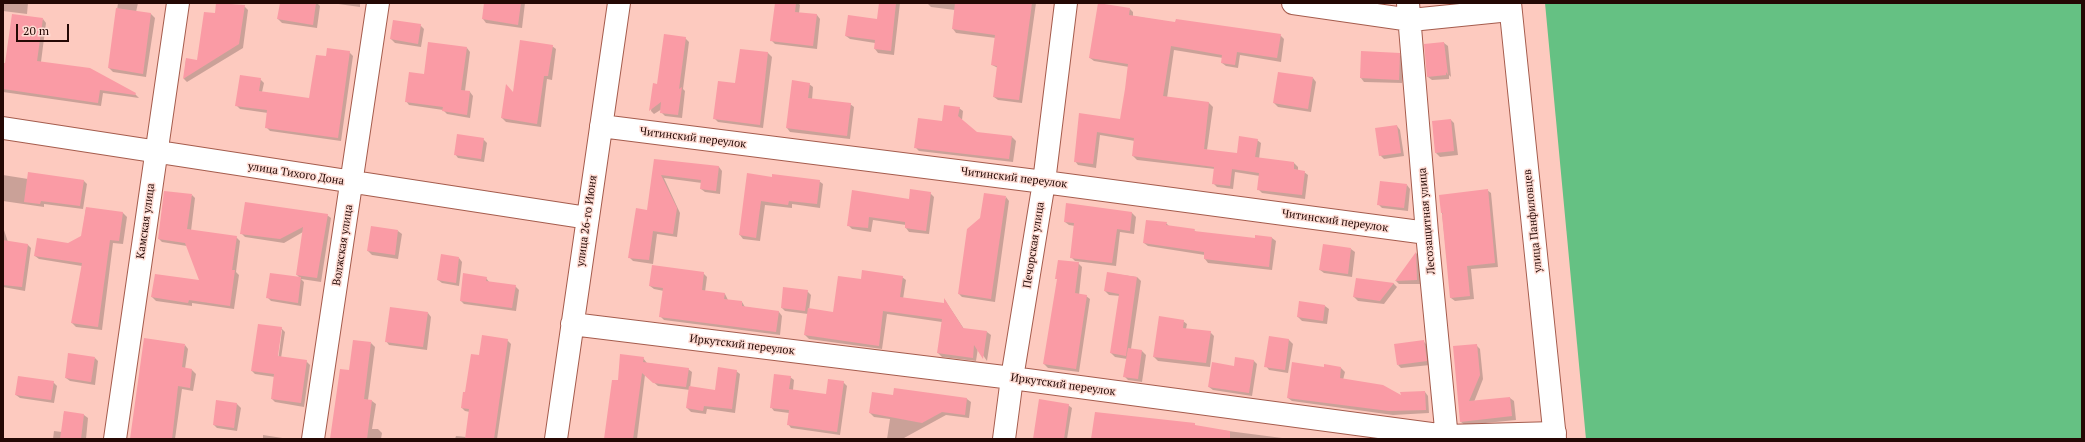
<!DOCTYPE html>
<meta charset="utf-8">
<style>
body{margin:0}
#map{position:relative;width:2085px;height:442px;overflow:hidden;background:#fdcabf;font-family:"PT Serif",serif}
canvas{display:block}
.frame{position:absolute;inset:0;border:4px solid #240804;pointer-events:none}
.scale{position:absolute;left:16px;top:24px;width:53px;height:18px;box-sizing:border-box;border:2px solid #240804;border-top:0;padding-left:5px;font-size:12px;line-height:14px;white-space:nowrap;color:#240804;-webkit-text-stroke:3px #fedcd4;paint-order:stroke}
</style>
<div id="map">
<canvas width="2085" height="442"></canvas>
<div class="frame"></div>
<div class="scale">20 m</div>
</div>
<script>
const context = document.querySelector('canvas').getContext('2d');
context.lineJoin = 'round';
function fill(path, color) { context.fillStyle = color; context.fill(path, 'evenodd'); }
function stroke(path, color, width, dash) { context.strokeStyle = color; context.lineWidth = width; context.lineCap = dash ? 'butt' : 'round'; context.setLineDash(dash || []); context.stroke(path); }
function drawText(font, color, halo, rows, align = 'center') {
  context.font = font + ' "PT Serif",serif'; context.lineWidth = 3; context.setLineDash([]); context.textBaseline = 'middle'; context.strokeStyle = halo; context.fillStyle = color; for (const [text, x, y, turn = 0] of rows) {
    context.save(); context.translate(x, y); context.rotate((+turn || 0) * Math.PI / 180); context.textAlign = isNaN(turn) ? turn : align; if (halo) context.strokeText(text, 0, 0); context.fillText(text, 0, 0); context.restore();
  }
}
const green = new Path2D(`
 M1545,3H2082V439H1586Z`);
const shadow = new Path2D(`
 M3,3H28L27,14L3,11Z
 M118,3H138L136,12L151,14L155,18L146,77L113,72L109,68Z
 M217,3L244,6L248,10L243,48L187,82L184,79L186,59L198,61L216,14Z
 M281,3H317L320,6L317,28L282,23L278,19Z
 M331,3H360V7Z
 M485,3H525L522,28L486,23L483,19Z
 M776,3H798L800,5L799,13L817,15L820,19L817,49L775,44L771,40Z
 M880,3H900L894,55L878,53L875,49V43L850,39L846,36L878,20Z
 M927,3H1036L1022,103L998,100L994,97L998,68L992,65L996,38L956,33L953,29L955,10L931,7Z
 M1130,9L1133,12V16L1176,23L1280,35L1284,39L1281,62L1240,55L1238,68L1226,66L1222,63L1223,58L1174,50L1167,98L1209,103L1213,107L1207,150L1238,154L1257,140L1261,143L1259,159L1294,163L1298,167V171L1304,172L1308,175L1305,199L1262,193L1258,189L1260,176L1235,172L1233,189L1217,187L1213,183L1215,169L1137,160L1133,156L1135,141L1100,135L1096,168L1078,165L1075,161L1080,114L1121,120L1129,67L1094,61L1090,58Z
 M43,19L46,23L41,62L135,94L139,98L103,93L101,106L3,92V64H6Z
 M420,25L424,29L421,47L395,43L391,39Z
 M685,38L689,42L683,89L685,91L682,118L665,116L661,112L662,109L654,114L651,111L654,84L658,85Z
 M1444,43L1448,46L1451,77L1449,75V79L1432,80L1428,77Z
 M552,46L556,49L552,80L547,79L541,127L506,122L502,118L513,94Z
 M467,48L470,52L465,91L470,92L473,96L470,118L447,114L443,110L409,105L406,101L425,75Z
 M741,50L768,53L772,57L763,128L718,122L714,118L736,84Z
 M349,52L353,56L341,141L270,131L266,127L268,113L240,109L236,105L260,79L264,83L262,92L310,99L327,57Z
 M1399,54L1403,58L1402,83L1364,82L1361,78Z
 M1313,78L1316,82L1311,112L1278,107L1274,103Z
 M809,84L813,87L812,100L850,104L854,107L850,139L790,132L787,128Z
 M959,108L963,111L962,120L977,133L1012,137L1016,141L1013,162L919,151L916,148Z
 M1451,120L1454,123L1458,155L1440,157L1436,153Z
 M1397,126L1400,130L1404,156L1384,159L1380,155Z
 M483,139L487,143L484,162L458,158L455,154Z
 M655,160L719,167L722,171L720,194L705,192L701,189L702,183L664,178L680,213L677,237L657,234L653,264L633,261L629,257L648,211Z
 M3,175L28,179L83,180L87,184L83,209L44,204V207L3,201Z
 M773,178L819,181L823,184L820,208L792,204V208L765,205L760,241L743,239L740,235Z
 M1407,185L1410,189L1408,211L1382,208L1378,204Z
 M1487,190L1491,193L1498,267L1471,269L1474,299L1455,301L1451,298L1442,213Z
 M930,193L934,197L929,234L909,232L906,228V225L873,220L871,232L852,229L848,225Z
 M192,195L195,198L191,231L236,237L240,241L236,272L239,275L234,309L192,303V306L156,301L152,297L201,281L187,246L162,242L159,239Z
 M1006,197L1009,201L995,302L962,297L959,294Z
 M1067,204L1132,213L1136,217L1134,234L1120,232L1116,266L1075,261L1071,257L1075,226L1069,225L1065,222Z
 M86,208L123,213L127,217L123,244L113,243L102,330L76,327L72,323L82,266L39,259L35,256L68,244L82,236Z
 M327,215L331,218L321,282L301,279L304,282L301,306L271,301L267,297L300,278L297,275L303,232L284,243L245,237L241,233Z
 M1166,223L1170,227L1194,230L1196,232L1256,239V236L1272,238L1276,241L1272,270L1208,263L1205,259V255L1148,246L1144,243Z
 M3,227L8,242L28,245L31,248L25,291L3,287Z
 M398,231L402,234L398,259L372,255L368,251Z
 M1351,249L1355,252L1352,277L1324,273L1320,270Z
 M1416,253L1419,256L1420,284H1399L1396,281Z
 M459,258L462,262L459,286L442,283L438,280Z
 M1078,263L1082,267L1079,295L1086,296L1090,299L1079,372L1048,368L1044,364L1058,280L1056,278Z
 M703,273L707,277L705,292L725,294L728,300L742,302L745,307L779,312L782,316L780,335L664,320L660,316L664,291L654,289L650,286Z
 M1108,273L1137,277L1141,281L1131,349L1142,351L1146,355L1142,382L1128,380L1124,376L1127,359L1115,357L1111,353L1120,296L1109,295L1105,291Z
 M902,277L906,280L903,299L944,304L945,300L964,329L987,332L991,335L987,361L978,348L976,361L942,357L938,353L942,322L887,314L882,349L809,339L805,335L808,314L785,311L782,308L807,291L811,295L809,310L834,313L862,280Z
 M486,278L490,283L515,286L519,290L516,311L464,304L461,301Z
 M1393,283L1397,287L1384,304L1358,301L1354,297Z
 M1325,306L1329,309L1327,324L1302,321L1298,317Z
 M428,313L431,317L427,350L389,345L386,341Z
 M1183,321L1187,324L1186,329L1210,332L1214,336L1210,367L1158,361L1154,357Z
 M281,328L285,332L281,358L306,361L310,365L304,407L275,402L272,399L275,377L255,374L252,371ZM280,330H282L278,361H276Z
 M1270,337L1289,340L1293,344L1288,373L1269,370L1266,366Z
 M507,340L511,344L497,439H455L456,436L466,437L470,412L465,411L462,408L480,356Z
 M1423,341L1427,345L1430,365L1401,368L1398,365Z
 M371,343L375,347L368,400L372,401L376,404L372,429H378L382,433L381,439H331L349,371Z
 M185,345L188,349L185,369L192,370L196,374L193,391L182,389L175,439H131Z
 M1476,345L1480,349L1483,379L1474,402L1510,398L1514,401L1516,420L1465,425L1461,422Z
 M95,358L98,361L95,385L70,381L66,378Z
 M643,358L647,363L688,369L692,372L690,388L716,391L736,371L740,374L735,413L707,409L706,414L691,412L687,408L690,390L658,386L645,375L637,439H605L619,381Z
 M1253,360L1257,364L1252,396L1213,390L1209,387L1234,367Z
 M1325,368H1341L1345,372L1343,380L1402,397L1425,392L1428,396L1429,413L1393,415L1292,401L1288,398Z
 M790,377L794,380L793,390L827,395L843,382L847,386L840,435L791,428L788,424L789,413L774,411L771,407Z
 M53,382L57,386L54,403L20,398L16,395Z
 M895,390L967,399L971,402L969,418L946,415L904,438L908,439H887L890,419L874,417L870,413L894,396Z
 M217,401L237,404L241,408L237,431L217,428L214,425Z
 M1068,405L1072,408L1067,439H1035Z
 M64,412L84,415L88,418L86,439H53L54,431L62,432Z
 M1194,424L1197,427L1290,439H1092Z
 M263,435L289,439H263Z`);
const building = new Path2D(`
 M216,3L245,5L239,44L183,79L186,58L197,60L204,12L215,13Z
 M280,3H316L313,25L277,19Z
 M484,3H521L518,25L482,19Z
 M775,3H796L795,12L817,14L813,46L770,41Z
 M879,3H896L891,51L874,49L875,40L845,36L848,15L877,19Z
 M955,3H1032L1019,100L993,97L997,66L991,65L995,35L952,29Z
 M1098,3L1130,8L1129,15L1175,22L1176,19L1281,34L1277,58L1237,52L1235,65L1221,63L1222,55L1171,46L1163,96L1209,102L1204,149L1237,153L1239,136L1258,139L1255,157L1294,162V169L1305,171L1302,195L1257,190L1259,173L1232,169L1230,186L1212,184L1214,167L1132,156L1134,138L1097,132L1093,164L1074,162L1079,113L1120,119L1125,89L1128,64L1089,58Z
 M116,8L151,13L143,74L108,68Z
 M12,14L43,18L37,61L90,68L136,93L135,95L100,90L98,103L3,89V63H5Z
 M393,20L421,24L418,44L390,39Z
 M664,34L686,37L679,89L682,87L678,115L660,113L661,102L649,111L653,83L657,84Z
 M520,40L553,45L548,76H544L537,124L501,118L506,84L513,92Z
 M428,42L467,47L461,90L470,91L467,115L442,111L443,107L405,102L409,72L424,74Z
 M1444,42L1448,75L1446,72V75L1427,77L1424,44Z
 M327,48L350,51L338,138L265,128L267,110L235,106L240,75L261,78L259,91L309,98L316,55L326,56Z
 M740,49L768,52L760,125L713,119L718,81L735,83Z
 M1361,51L1400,53L1399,80L1360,78Z
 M1278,72L1313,77L1308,109L1273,103Z
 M792,80L810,83L808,98L851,103L847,136L786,128Z
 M944,105L960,107L958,116L977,132L1012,136L1009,159L914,148L918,118L942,121Z
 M1451,119L1454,151L1435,153L1432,121Z
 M1397,125L1401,153L1379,156L1375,128Z
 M457,134L484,138L481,159L454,155Z
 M654,159L719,166L716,191L700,189L701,180L661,175L677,208L673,234L653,231L649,260L628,258L636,208L647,210Z
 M28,172L84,180L80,206L41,201L40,204L24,202Z
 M747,173L772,177V174L820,180L817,204L789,201L788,205L761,201L756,238L739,235Z
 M1380,181L1407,184L1404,208L1377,205Z
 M910,189L931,192L926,231L905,228V222L869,217L868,228L847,226L852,190L909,199Z
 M1488,189L1495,263L1467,266L1470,296L1450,298L1442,215L1443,213H1441L1439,195Z
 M164,191L192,194L187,229L237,236L232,270H235L230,306L189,300L188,303L151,297L155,274L199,280L185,243L158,239Z
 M984,193L1006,196L991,299L958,294L967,229L980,218Z
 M245,202L328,214L317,278L296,275L303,227L280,239L240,234Z
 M1066,203L1132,212L1130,231L1117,229L1112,263L1070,258L1074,223L1064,222Z
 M86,207L123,212L119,241L110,240L98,327L71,323L82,263L34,256L37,238L68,243L81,236Z
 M1146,220L1167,222L1166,225L1195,229L1194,231L1255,238V235L1272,237L1269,267L1204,259V252L1143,243Z
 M371,226L398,230L395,255L367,251Z
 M3,240L28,244L22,287L3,285Z
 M1323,244L1351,248L1348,274L1319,270Z
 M1416,252L1417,280L1395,281Z
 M441,254L459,257L456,283L437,280Z
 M1058,260L1079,262L1075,293L1087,295L1076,369L1043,364L1057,279H1055Z
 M652,265L704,272L702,290L725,293L724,299L742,301V306L779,311L776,332L659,317L663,288L649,286Z
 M862,270L903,276L900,297L944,303V298L963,328L987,331L983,359L974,345L973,358L937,353L942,319L883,311L879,346L804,335L808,308L833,312L838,276L861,279Z
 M1107,272L1137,277L1126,356L1110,353L1119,294L1104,291Z
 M270,273L301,277L298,303L266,298Z
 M463,273L487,277L486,281L516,285L512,308L460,301Z
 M1356,278L1394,283L1380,301L1353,297Z
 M783,287L808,290L805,311L781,308Z
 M1299,301L1325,305L1323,321L1297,317Z
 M390,307L428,312L423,347L385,342Z
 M1159,316L1184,320L1183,328L1211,331L1206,363L1153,357Z
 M258,324L282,327L278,356L307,360L301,403L271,399L274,374L251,371Z
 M482,335L508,339L494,439H465L469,409L461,408L463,392H465L471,354L479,355Z
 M1269,336L1289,339L1285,370L1264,367Z
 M144,338L185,344L182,367L192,369L190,388L178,386L172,439H130Z
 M353,340L371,342L364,399L372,400L367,439H330L340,369L349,370Z
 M1424,340L1427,361L1397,365L1394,344Z
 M1477,344L1480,375L1469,401L1510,397L1512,416L1460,422L1453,346Z
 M1128,348L1142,350L1138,379L1123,377Z
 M68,353L95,357L91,382L65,378Z
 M620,354L644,357L643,362L689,368L686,387L653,383L642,373L633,439H604L612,380H618Z
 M1235,357L1254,360L1249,393L1208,387L1212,362L1234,366Z
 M1292,362L1324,367V364L1341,367L1340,378L1383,385L1401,395L1400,392L1425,391L1426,410L1389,411L1287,398Z
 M718,367L737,370L732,409L704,406L703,411L686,408L689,386L715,390Z
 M774,374L791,376L789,389L826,394L828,379L844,381L837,432L787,425L789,410L770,408Z
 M18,376L54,381L51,400L15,395Z
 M894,388L967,398L965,415L942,412L922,423L869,413L872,392L893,395Z
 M1039,399L1069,404L1064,439H1033Z
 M216,400L237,403L234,428L213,425Z
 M64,411L84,414L81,439H60Z
 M1095,412L1195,423V425L1230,431V439H1091Z`);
const minor = new Path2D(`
 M1293,3L1411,20L1510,10
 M1408,3L1427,233L1447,439
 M601,126L1044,182L1427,233
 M3,128C198,157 393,189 588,218
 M572,324L1012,378L1446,436L1555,433
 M115,439L178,3
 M313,439L378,3
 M556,439L619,3
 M1004,439L1012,378L1044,182L1066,3`);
const major = new Path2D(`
 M1510,3L1555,439`);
const streetNames = [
 ["Читинский переулок",693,138,7],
 ["улица Тихого Дона",296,174,9],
 ["Читинский переулок",1014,178,7],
 ["Камская улица",146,221,-82],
 ["улица 26-го Июня",587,221,-82],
 ["Читинский переулок",1335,221,8],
 ["Лесозащитная улица",1427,221,-95],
 ["улица Панфиловцев",1533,221,-96],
 ["Волжская улица",343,245,-81],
 ["Печорская улица",1034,245,-81],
 ["Иркутский переулок",742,345,7],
 ["Иркутский переулок",1063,385,8]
];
fill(green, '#65c183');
fill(shadow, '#0003');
fill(building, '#fa9ba5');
stroke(minor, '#a55c4d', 24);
stroke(major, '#a55c4d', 24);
stroke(minor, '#fff', 22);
stroke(major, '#fff', 22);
drawText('11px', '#240804', '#fedcd4', streetNames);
</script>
